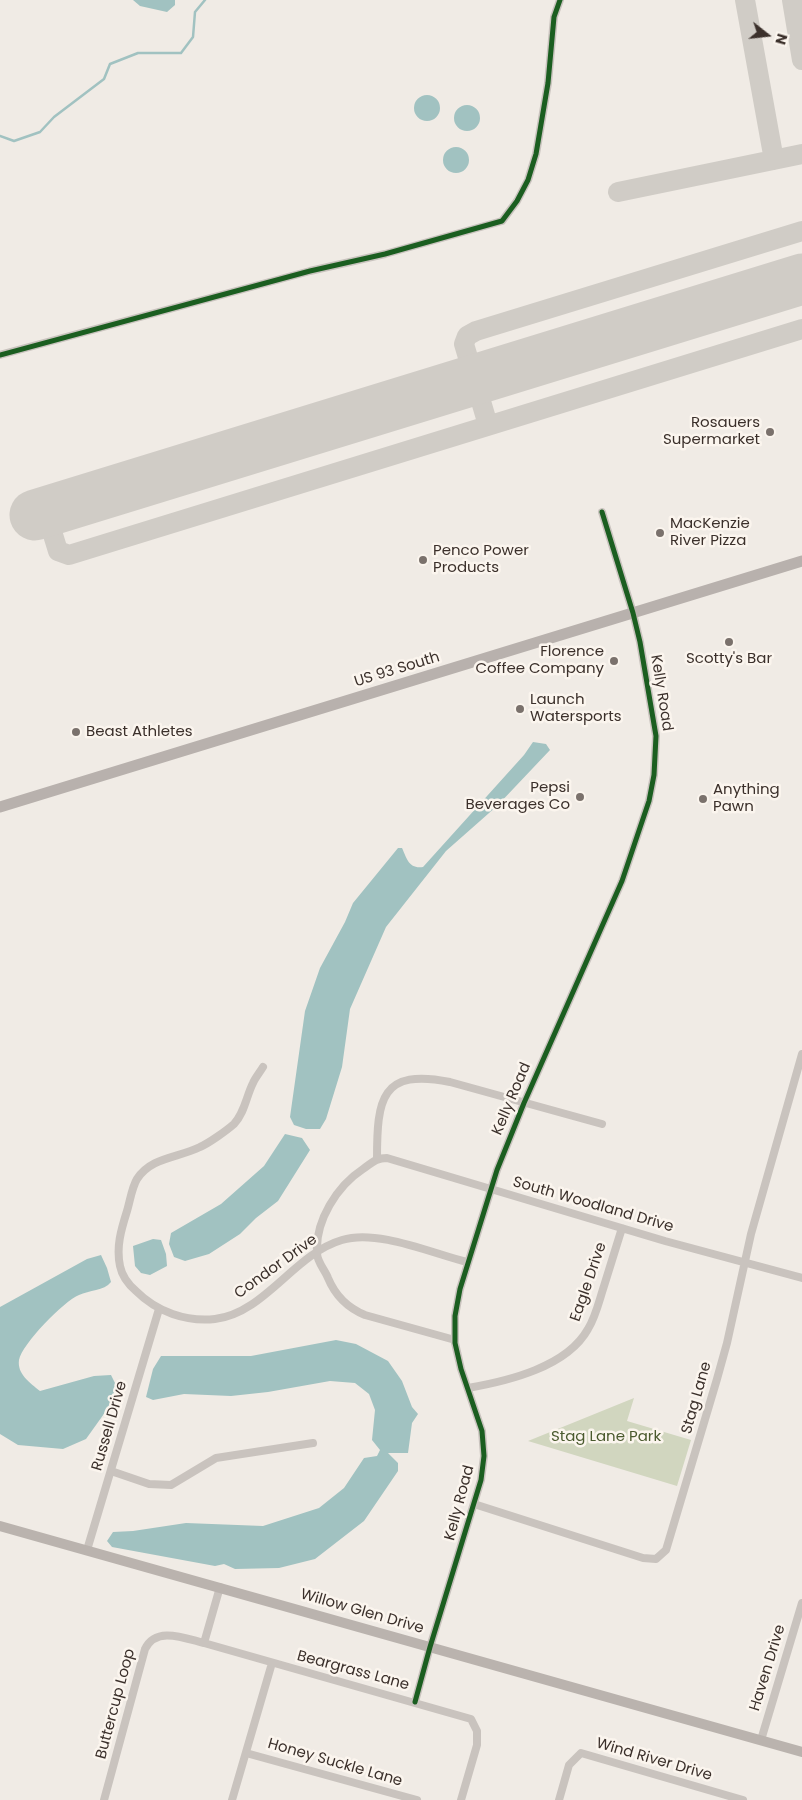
<!DOCTYPE html>
<style>
body{margin:0}
#map{position:relative;width:802px;height:1800px;overflow:hidden;background:#f0ebe5;font-family:Poppins,sans-serif}
canvas{display:block}
.north{position:absolute;left:742px;top:10px;width:50px;height:50px;-webkit-text-stroke:4px #fbf5ee;paint-order:stroke;rotate:106deg;font-size:14px;font-weight:700;line-height:20px;text-align:center;color:#3b302b}
.north::after{content:'';display:block;margin:auto;width:18px;height:22px;background:#3b302b;clip-path:polygon(50% 0,100% 100%,50% 72%,0 100%)}
</style>
<div id="map">
<canvas width="802" height="1800"></canvas>
<div class="north">N</div>
</div>
<script>
const context = document.querySelector('canvas').getContext('2d');
context.lineJoin = 'round';
function fill(path, color) { context.fillStyle = color; context.fill(path, 'evenodd'); }
function stroke(path, color, width, dash) { context.strokeStyle = color; context.lineWidth = width; context.lineCap = dash ? 'butt' : 'round'; context.setLineDash(dash || []); context.stroke(path); }
function drawText(font, color, halo, rows, align = 'center') {
  context.font = font + ' Poppins,sans-serif'; context.lineWidth = 5; context.setLineDash([]); context.textBaseline = 'middle'; context.strokeStyle = halo; context.fillStyle = color; for (const [text, x, y, turn = 0] of rows) {
    context.save(); context.translate(x, y); context.rotate((+turn || 0) * Math.PI / 180); context.textAlign = isNaN(turn) ? turn : align; if (halo) context.strokeText(text, 0, 0); context.fillText(text, 0, 0); context.restore();
  }
}
const green = new Path2D(`
 M634,1398L627,1421L691,1440L677,1486L528,1441Z`);
const water = new Path2D(`
 M133,0H175V5L167,12L140,6Z
 M414 108a13 13 0 1 1 26 0a13 13 0 1 1-26 0Z
 M454 118a13 13 0 1 1 26 0a13 13 0 1 1-26 0Z
 M443 160a13 13 0 1 1 26 0a13 13 0 1 1-26 0Z
 M533,742L546,744L550,750L497,806L446,851L386,927L350,1009L342,1067L326,1119L320,1129H306L294,1125L290,1117L305,1011L320,968L345,922L353,903L398,848H402C407,859 409,869 423,867L524,755Z
 M285,1134L302,1138L310,1150L278,1201L256,1218L240,1234L209,1254L185,1261L174,1257L169,1244L171,1233L221,1204L264,1166Z
 M153,1239L161,1240L166,1254L167,1266L150,1275L141,1273L135,1266L133,1246Z
 M101,1255L107,1268L111,1282C104,1291 89,1290 79,1295C64,1301 22,1344 19,1360C17,1374 30,1383 40,1391L94,1376L111,1375L116,1385L111,1404L86,1439L63,1449L18,1445L0,1434V1307L87,1259Z
 M336,1340L356,1344L388,1361L402,1381L412,1407L418,1414L412,1423L408,1453H388L398,1463V1471L364,1521L315,1559L279,1568L235,1569L224,1564L215,1566L112,1547L107,1541L113,1532L133,1531L186,1523L263,1526L319,1508L344,1488L364,1458L377,1456L380,1450L372,1440L375,1410L369,1394L355,1383L330,1381L268,1392L231,1396L184,1394L153,1400L146,1397L153,1369L161,1356H251Z`);
const stream = new Path2D(`
 M0,136L14,141L40,132L54,117L104,79L110,64L138,53H181L193,37L195,12L205,0`);
const taxiway = new Path2D(`
 M745,0L774,160
 M792,0L802,60
 M618,192L802,154
 M488,425L464,344L467,336L476,331L802,231
 M46,512L58,551L69,555L802,329`);
const runway = new Path2D(`
 M35,515L802,279`);
const street = new Path2D(`
 M0,355L310,271L385,254L502,221L517,201L528,180L536,154L548,83L554,17L560,0
 M263,1067C260,1072 255,1078 253,1083C246,1097 245,1112 234,1124C226,1131 209,1143 200,1147C178,1158 151,1157 137,1179C132,1187 130,1201 127,1211C121,1230 116,1247 120,1266C122,1276 129,1285 136,1291C157,1312 186,1322 215,1319C265,1313 294,1254 342,1240C377,1229 431,1253 467,1262
 M377,1159C377,1099 381,1068 450,1082L602,1124
 M455,1340L365,1315C348,1308 335,1295 328,1278C325,1270 317,1262 317,1253C315,1221 337,1186 363,1169C372,1163 375,1158 387,1158L665,1241L802,1278
 M468,1388C508,1381 567,1367 588,1329C596,1316 599,1301 604,1286C610,1267 616,1247 622,1228
 M111,1471L149,1484L171,1485L216,1458L313,1443
 M474,1504L643,1558L656,1559L666,1550L717,1379L727,1343L751,1234L802,1054
 M87,1550L159,1309
 M204,1643L220,1587
 M415,1702L430,1647L481,1480L484,1456L482,1431L461,1369L455,1343V1316L460,1289L497,1170L524,1103L622,881L649,801L654,775L656,736L640,642L633,613L602,512
 M761,1740L802,1603
 M246,1753L417,1800
 M104,1800L145,1649C156,1626 184,1638 204,1643L471,1719L477,1731V1745L461,1800
 M232,1800L272,1663
 M559,1800L569,1765L581,1753L743,1800`);
const secondary = new Path2D(`
 M0,1526L802,1752`);
const primary = new Path2D(`
 M0,807L802,561`);
const cycleway = new Path2D(`
 M0,355L310,271L385,254L502,221L517,201L528,180L536,154L548,83L554,17L560,0
 M415,1702L430,1647L481,1480L484,1456L482,1431L461,1369L455,1343V1316L460,1289L497,1170L524,1103L622,881L649,801L654,775L656,736L640,642L633,613L602,512`);
const markers = [
 [770,432,5,"#7a716c"],
 [660,533,5,"#7a716c"],
 [423,560,5,"#7a716c"],
 [729,642,5,"#7a716c"],
 [614,661,5,"#7a716c"],
 [520,709,5,"#7a716c"],
 [76,732,5,"#7a716c"],
 [580,797,5,"#7a716c"],
 [703,799,5,"#7a716c"]
];
const poiNames = [
 ["Rosauers",760,423,"right"],
 ["Supermarket",760,440,"right"],
 ["MacKenzie",670,524],
 ["River Pizza",670,541],
 ["Penco Power",433,551],
 ["Products",433,568],
 ["Florence",604,652,"right"],
 ["Coffee Company",604,669,"right"],
 ["Scotty's Bar",729,659,"center"],
 ["Launch",530,700],
 ["Watersports",530,717],
 ["Beast Athletes",86,732],
 ["Pepsi",570,788,"right"],
 ["Beverages Co",570,805,"right"],
 ["Anything",713,790],
 ["Pawn",713,807]
];
const streetNames = [
 ["US 93 South",397,670,-17],
 ["Kelly Road",661,693,81],
 ["Kelly Road",512,1099,-67],
 ["South Woodland Drive",593,1205,16],
 ["Condor Drive",276,1267,-36],
 ["Eagle Drive",589,1282,-71],
 ["Stag Lane",697,1398,-74],
 ["Russell Drive",110,1426,-74],
 ["Kelly Road",460,1503,-75],
 ["Willow Glen Drive",362,1612,16],
 ["Haven Drive",768,1668,-73],
 ["Beargrass Lane",353,1671,15],
 ["Buttercup Loop",116,1704,-75],
 ["Wind River Drive",654,1760,16],
 ["Honey Suckle Lane",335,1763,16]
];
const parkNames = [
 ["Stag Lane Park",606,1437]
];
fill(green, '#d1d6bf');
fill(water, '#a1c2c1');
stroke(stream, '#a1c2c1', 2.5);
stroke(taxiway, '#d0ccc6', 20);
stroke(runway, '#d0ccc6', 51);
stroke(street, '#c9c3be', 8);
stroke(secondary, '#bab3ae', 10);
stroke(primary, '#b8b1ad', 11);
stroke(cycleway, '#1b5e20', 5);
for (const [x, y, r, color] of markers) { const dot = new Path2D(); dot.arc(x, y, r, 0, 2 * Math.PI); context.fillStyle = color; context.fill(dot); stroke(dot, '#fbf5ee', 2); }
drawText('15px', '#3b302b', '#fbf5ee', poiNames, 'left');
drawText('15px', '#3b302b', '#fbf5ee', streetNames);
drawText('15px', '#4a5a2e', '#fbf5ee', parkNames);
</script>
